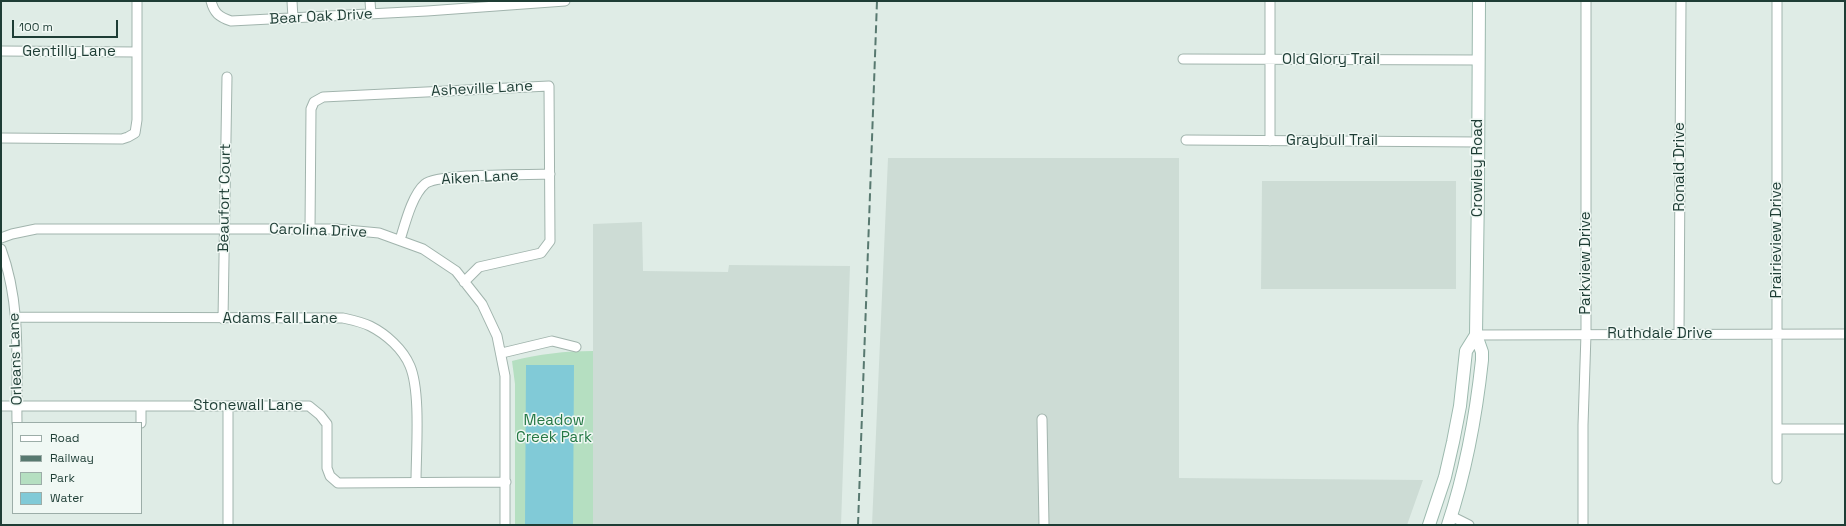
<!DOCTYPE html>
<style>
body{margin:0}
#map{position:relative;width:1846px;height:526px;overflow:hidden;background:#dfece6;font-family:"Space Grotesk",sans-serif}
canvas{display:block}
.frame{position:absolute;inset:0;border:2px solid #1e3d35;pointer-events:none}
.legend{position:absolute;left:12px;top:422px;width:130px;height:92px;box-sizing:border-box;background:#f0f8f4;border:1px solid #9cada8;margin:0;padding:5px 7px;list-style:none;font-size:12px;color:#1e3d35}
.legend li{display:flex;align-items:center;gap:8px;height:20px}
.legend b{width:20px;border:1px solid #9cada8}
.scale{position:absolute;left:12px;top:20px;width:106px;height:18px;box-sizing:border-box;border:2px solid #1e3d35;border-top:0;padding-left:5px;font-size:12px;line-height:14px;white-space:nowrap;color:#1e3d35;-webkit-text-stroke:3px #f0f8f4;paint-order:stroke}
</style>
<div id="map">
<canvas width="1846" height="526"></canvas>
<div class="frame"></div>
<ul class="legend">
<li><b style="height:5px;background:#fff"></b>Road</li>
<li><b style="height:5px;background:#587970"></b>Railway</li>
<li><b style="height:11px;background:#b5dfc1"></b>Park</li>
<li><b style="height:11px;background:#81cad7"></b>Water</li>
</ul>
<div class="scale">100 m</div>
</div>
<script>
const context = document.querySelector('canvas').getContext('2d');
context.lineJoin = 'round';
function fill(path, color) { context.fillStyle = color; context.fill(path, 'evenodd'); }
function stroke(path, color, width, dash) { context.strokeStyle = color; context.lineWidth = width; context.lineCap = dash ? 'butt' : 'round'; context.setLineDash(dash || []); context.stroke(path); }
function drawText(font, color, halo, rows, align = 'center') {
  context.font = font + ' "Space Grotesk",sans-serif'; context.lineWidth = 3; context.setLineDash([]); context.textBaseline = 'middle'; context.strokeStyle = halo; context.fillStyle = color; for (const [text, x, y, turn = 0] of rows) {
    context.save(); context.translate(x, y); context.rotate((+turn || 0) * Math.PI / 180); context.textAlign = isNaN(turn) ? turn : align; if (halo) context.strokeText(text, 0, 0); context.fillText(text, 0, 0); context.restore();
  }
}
const built = new Path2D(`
 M888,158H1179V478L1423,480L1407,525H872Z
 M1262,181H1456V289H1261Z
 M642,222L643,271L728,272L729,265L850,266L841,525H593V224Z`);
const green = new Path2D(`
 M593,351V525H515V384L512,361C539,354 565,351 593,351Z`);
const water = new Path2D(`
 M526,365H574L573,525H525Z`);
const street = new Path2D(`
 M211,1C214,13 219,17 231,21L427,11L565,1
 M292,1L293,18
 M370,1L371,14
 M1,51L137,52
 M1183,59L1479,60
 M1,138L122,139L128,137L135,133L137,120V1
 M1186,140L1478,142
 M1270,141V1
 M310,229L311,109L314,102L323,97L549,86L550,241L541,253L479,267L464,282
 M1,238L12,234L36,229H336L379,233L423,249L456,271L482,304L497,336L505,376V525
 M400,240C405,224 412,195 425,184C437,173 528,175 550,174
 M1,249C22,305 16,365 17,423
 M15,317L343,318C352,320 362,322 370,326C386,334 403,349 410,366C421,392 416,452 416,482
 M223,319L227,77
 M1679,334L1681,1
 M1476,335L1845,334
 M502,353L552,341L576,347
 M1,406H309L320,415L327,424V468L330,476L338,483L506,482
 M141,406V423
 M1042,419L1044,525
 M1777,429H1845
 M1777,479V1
 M1451,516L1469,525
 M228,525V406
 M1583,525V425L1586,334V1`);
const secondary = new Path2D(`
 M1429,525L1445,477L1453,442L1460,406L1466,351L1476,335
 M1448,525C1466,471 1476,416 1482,360V352L1476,335L1478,188L1479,1`);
const rail = new Path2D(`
 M858,525L877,1`);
const streetNames = [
 ["Bear Oak Drive",321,17,-3],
 ["Gentilly Lane",69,52],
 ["Old Glory Trail",1331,60],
 ["Asheville Lane",482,89,-3],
 ["Graybull Trail",1332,141],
 ["Ronald Drive",1680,167,-90],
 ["Crowley Road",1478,168,-90],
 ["Aiken Lane",480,178,-3],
 ["Beaufort Court",225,198,-89],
 ["Carolina Drive",318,231,2],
 ["Prairieview Drive",1777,240,-90],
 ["Parkview Drive",1586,263,-90],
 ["Adams Fall Lane",280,319],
 ["Ruthdale Drive",1660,334],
 ["Orleans Lane",16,359,-92],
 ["Stonewall Lane",248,406]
];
const parkNames = [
 ["Meadow",554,421],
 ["Creek Park",554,438]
];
fill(built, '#cddcd5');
fill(green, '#b5dfc1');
fill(water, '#81cad7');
stroke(street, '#a1b4ad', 11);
stroke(secondary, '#9cb9ae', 14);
stroke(street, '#fff', 9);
stroke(secondary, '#fff', 12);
stroke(rail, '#587970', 2, [8, 4]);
drawText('15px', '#1e3d35', '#f0f8f4', streetNames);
drawText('15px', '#257845', '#f0f8f4', parkNames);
</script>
